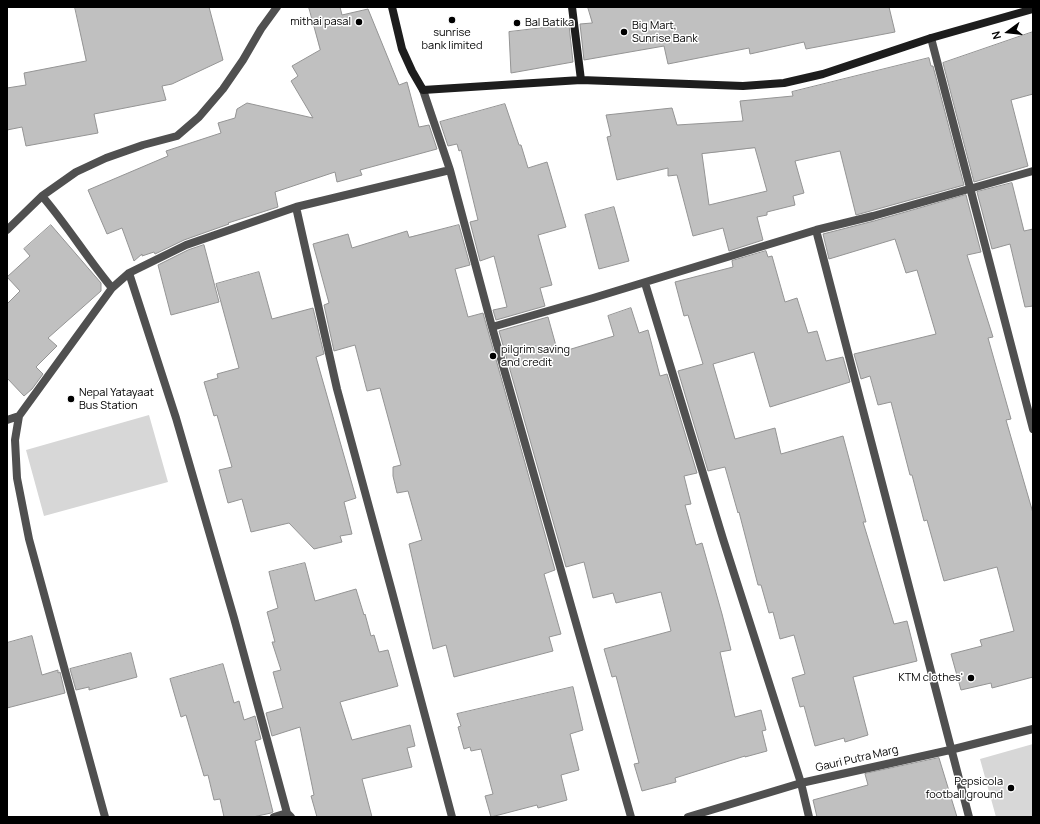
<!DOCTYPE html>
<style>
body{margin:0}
#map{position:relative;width:1040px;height:824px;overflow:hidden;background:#fff;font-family:Manrope,sans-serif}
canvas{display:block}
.frame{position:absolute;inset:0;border:8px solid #000;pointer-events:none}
.north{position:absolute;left:988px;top:12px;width:40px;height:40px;-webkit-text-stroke:3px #fff;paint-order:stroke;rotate:255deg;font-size:11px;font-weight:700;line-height:16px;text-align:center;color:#000}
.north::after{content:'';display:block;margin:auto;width:14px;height:18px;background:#000;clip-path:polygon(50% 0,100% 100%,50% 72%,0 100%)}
</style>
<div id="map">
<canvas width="1040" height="824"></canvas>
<div class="frame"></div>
<div class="north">N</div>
</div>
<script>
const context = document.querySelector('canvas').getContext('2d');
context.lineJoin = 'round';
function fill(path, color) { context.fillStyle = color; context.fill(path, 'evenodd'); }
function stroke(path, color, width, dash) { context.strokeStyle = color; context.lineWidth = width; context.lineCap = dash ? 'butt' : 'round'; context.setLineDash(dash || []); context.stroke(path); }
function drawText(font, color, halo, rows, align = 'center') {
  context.font = font + ' Manrope,sans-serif'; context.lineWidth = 3; context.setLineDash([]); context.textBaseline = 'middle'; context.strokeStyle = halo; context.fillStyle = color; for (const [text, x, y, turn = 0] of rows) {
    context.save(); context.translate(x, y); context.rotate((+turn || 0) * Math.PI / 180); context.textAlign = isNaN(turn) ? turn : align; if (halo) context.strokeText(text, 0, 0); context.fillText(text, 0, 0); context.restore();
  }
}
const green = new Path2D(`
 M149,415L168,482L44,516L26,450Z
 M1033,744V817H996L980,759Z`);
const building = new Path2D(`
 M75,7H209L223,60L172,84L162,86L166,100L94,114L98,133L26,146L22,127L7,130V88L26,85L24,73L86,61Z
 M309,7H340L342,15L368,9L399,85L407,82L419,127L429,125L437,149L360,170L362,175L337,182L335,172L275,192L278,207L228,223L229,224L184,240L155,254L154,252L142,256V254L134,261L122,228L107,234L88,190L168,156L166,151L221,133L218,123L235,118L237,109L247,103L313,118L291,81L298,76L292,66L320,50Z
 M588,7H889L895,32L806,49L804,42L750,54L749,48L668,64L664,46L584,60L580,24L592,23Z
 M569,25L573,62L511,73L509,32Z
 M1033,32V94L1011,100L1028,166L974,182L943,63Z
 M929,58L931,66H933L964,185L856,215L840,151L795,161L804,193L793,196L795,205L767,212V215L757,217L763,240L729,251L723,228L693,236L677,175L668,176V168L617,180L607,137L611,136L606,115L672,108L677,125L743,121L740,101L793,96L792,92ZM755,148L767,191L709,205L702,154Z
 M505,104L519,145H521L528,168L547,162L566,227L538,235L552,285L540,288L545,306L496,320L493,310L507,307L494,256L480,261L470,222L478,220L461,150L459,151L457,144L448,146L440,122Z
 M1012,183L1024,231L1033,229V306L1025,307L1010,244L992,249L977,192Z
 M966,195L981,252L967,255L993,337L988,338L1011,419L1006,420L1033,513V677L992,688L991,683L961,690L951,654L982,646L980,640L1014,631L997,567L944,581L927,520L924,521L912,475H910L891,402L878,405L870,376L861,379L854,354L936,334L917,270L906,273L895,239L829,259L823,234L874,221Z
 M614,207L629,261L599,269L585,215Z
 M51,225L101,283V291L48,338L57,346L36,367L43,374L32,389L24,396L7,378V304L20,291L7,277L30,256L24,249Z
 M459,225L470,265L455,269L468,317L483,313L555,570L544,574L561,634L549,637L553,651L454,677L446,645L433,649L409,544L422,540L408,491L397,493L393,476V467L401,465L380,388L367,391L355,345L334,351L324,305L329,303L313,244L348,234L352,248L407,231L409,237Z
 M204,245L219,302L171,315L158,265L188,250Z
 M766,251L768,257L772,256L785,302L797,298L808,333L817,331L826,361L843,357L850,382L770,407L754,352L713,364L735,439L775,428L781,454L843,436L866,522H863L894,624L907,621L917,661L853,677L868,735L845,742L844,738L815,746L804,706L800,707L792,678L805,674L794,635L780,639L773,612L769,613L761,585H758L739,512L738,513L725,467L708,471L678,371L703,364L688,315L684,316L675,282L733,267L732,261Z
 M259,272L272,319L313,308L324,354L316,357L356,498L344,502L352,534L340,536L342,542L314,549L289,523L251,532L242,499L228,503L219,470L232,467L217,415L214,416L204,382L218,378L217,374L239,368L216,284Z
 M631,308L639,333L648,330L660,376L667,374L697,473L684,476L691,504L685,505L696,545L702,543L722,614L731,650L720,652L735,717L761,710L766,730L762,731L767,751L745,757V756L675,778L676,782L642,791L634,764L639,763L616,676L612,677L604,649L671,631L661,592L616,603L613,593L593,598L584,562L566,567L499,331L548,317L558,353L614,336L608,316Z
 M305,563L315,601L356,589L364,615L365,614L371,636L374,635L379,652L388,650L398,686L340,702L352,740L410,725L415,746L407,748L412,767L362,779L372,817H317L311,796L314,795L300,727L272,736L266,713L283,708L273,672L281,670L272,642H275L267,612L278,608L269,572Z
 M32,636L42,675L58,670V673L60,672L65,693L7,708V643Z
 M131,653L137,677L89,690V687L76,690L70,669Z
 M223,664L234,703L239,701L244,720L255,716L261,739L255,741L273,812L271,813L253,817H224L220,799L214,800L208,775L204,776L186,715L181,717L170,679Z
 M573,687L583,730L570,734L579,770L561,775L567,800L538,808L537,805L491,817L485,796L493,794L481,749L471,751L470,747L464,749L458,727L461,726L457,714Z
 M939,758L957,817H817L813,800L868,785L865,774Z`);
const street = new Path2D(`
 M931,38L1033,429
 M423,90L450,170L492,327L631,817
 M42,196C67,225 87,258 112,288
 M296,207L337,389L391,588L452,817
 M7,230L42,196L76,172L106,158L143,145L177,136L199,117L223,89L243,60L261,29L277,7
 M816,230L969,817
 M129,273L176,418L234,618L287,813L291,817
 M645,283L723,539L801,783L809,817
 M492,327L593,298L816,230L873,216L1033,171
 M19,416L15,440L17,478L29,539L105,817
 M7,420L19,416L112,288L129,273L186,245L296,207L450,170
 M274,817L287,813
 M688,817L801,783L950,750L1033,729`);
const secondary = new Path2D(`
 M392,7L402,49L412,71L423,90L581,80L743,86L784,83L823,74L931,38L1033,9
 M572,7L581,80`);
const markers = [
 [452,20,4,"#000"],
 [359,22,4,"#000"],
 [517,23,4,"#000"],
 [624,32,4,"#000"],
 [493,356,4,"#000"],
 [71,399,4,"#000"],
 [971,678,4,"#000"],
 [1011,788,4,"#000"]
];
const poiNames = [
 ["mithai pasal",351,22,"right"],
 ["Bal Batika",525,23],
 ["Big Mart,",632,26],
 ["Sunrise Bank",632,39],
 ["sunrise",452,33,"center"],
 ["bank limited",452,46,"center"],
 ["pilgrim saving",501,350],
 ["and credit",501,363],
 ["Nepal Yatayaat",79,393],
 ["Bus Station",79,406],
 ["KTM clothes'",963,678,"right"],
 ["Pepsicola",1003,782,"right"],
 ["football ground",1003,795,"right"]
];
const streetNames = [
 ["Gauri Putra Marg",857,759,-13]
];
fill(green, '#d7d7d7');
fill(building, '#c0c0c0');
stroke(building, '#949494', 1);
stroke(street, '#505050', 8);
stroke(secondary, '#1d1d1d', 8);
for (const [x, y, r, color] of markers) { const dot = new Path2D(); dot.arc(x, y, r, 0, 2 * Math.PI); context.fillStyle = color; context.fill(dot); stroke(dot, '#fff', 1.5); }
drawText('11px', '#000', '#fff', poiNames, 'left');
drawText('11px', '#000', '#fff', streetNames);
</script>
